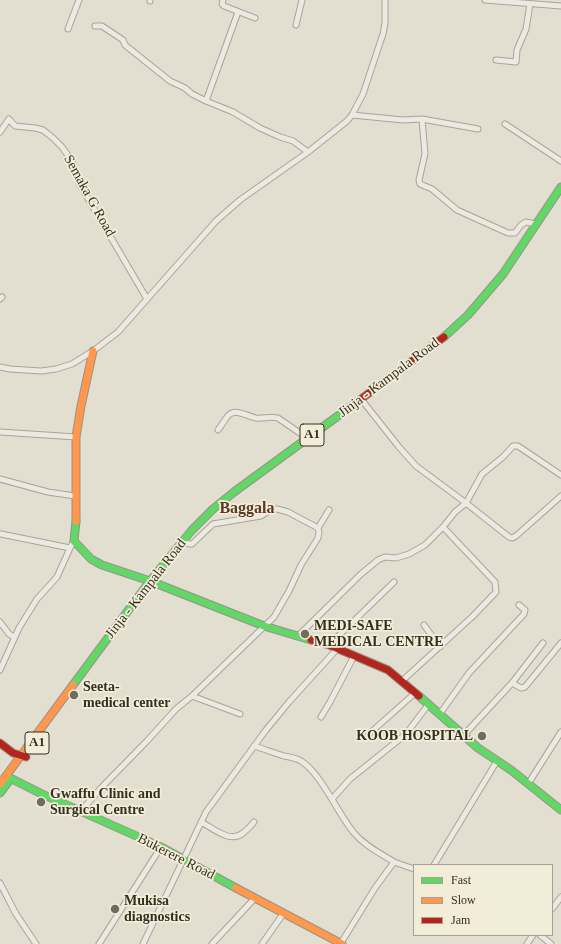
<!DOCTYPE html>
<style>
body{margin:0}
#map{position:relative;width:561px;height:944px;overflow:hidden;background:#e2dfd1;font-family:"Times New Roman",serif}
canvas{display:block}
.legend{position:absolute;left:413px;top:864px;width:140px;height:72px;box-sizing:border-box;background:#f2edd8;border:1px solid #a7a18f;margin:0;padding:5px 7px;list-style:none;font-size:12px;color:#362e21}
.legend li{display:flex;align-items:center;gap:8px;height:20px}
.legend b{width:20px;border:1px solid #a7a18f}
</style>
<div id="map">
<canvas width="561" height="944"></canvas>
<ul class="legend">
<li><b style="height:5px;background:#63d668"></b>Fast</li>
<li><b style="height:5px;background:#ff974d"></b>Slow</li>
<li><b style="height:5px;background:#b3261e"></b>Jam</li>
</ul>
</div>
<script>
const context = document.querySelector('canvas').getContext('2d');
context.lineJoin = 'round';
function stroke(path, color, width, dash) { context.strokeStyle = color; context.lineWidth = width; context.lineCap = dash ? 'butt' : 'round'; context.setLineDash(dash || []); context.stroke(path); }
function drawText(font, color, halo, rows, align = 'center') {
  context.font = font + ' "Times New Roman",serif'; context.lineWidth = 3.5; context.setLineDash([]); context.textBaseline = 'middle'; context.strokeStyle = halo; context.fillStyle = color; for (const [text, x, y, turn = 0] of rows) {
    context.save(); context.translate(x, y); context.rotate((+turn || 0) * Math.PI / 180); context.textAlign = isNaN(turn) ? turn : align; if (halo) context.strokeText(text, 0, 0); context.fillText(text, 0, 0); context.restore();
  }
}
const street = new Path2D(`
 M150,0V1
 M223,0L222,4L224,6L255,18
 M485,0L561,6
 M296,25L302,0
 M95,26H102L123,40L125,45L170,81L185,88L192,94L206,101L233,112L260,128L280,137L293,141L308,152
 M68,29L79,0
 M496,60L516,62L517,50L526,29L530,4
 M206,101L238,12
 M352,115L403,120L422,119L478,129
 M422,119L425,154L419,180L420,184L432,189L457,210L508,233H515L521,225L526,222L536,224
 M505,124L561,161
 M0,132L9,119L15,126L35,128L43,130L53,138L62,147L72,161L79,183L147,299
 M0,299L2,297
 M0,367L10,369L41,371L56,369L72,364L93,351L118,332L216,221L240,200L308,152L347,121L352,115L363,94L383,34L385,23V0
 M361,399L399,447L416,466L466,503L509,537L512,538L516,536L561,496
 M218,430C221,426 224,421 227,417C235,407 246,416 256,418C263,419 270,416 278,418L307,438
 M0,432L76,437
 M0,479L48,492L75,496
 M1,534L70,548
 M184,541L189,544H192L213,524L261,516L272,509H277L288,512L318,528
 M0,622L9,634L14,637
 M424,625L440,647
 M298,636L361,574L378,560L385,557L396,558L409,554L425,545L443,527L455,512L466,503L482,474L503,457L513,446H518L561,475
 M329,645L394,582
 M0,670L19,628L37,599L57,577L70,548L74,541
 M402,681L473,616L496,592L495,582L443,527
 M512,683L521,688L525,687L561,643
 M192,696L240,714
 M439,715L469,673L524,614L525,610L519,605
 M321,717L330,702L354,656
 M369,734L415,693
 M463,736L512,683L543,643
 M254,746C264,749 274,753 284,756C290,757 296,758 301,761C321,773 338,814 354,833C365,846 380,853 394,862
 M528,784L561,732
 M332,799L350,779L406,734L428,705
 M81,811L101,788L147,741L176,709L192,696L274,617L289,591L301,565L318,538L319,532L318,528L329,510
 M201,822C213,828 230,844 243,833C247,830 251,826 254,822
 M434,865L497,761
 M0,883L16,914L36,944
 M552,909L561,897
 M540,935L551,944
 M341,943L375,888L394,862L414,869
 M99,944L161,847
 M143,944L206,812L266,730L289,702L337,649
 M212,944L254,899
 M262,944L283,914
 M527,944L533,935`);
const fast = new Path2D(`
 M444,337L468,315L503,274L561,187
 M76,521L74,541L91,559L102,565L150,581L264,626L311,640
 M73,685L150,581L192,530L213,509L234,492L357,402
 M419,696L478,748L511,770L561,810
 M6,776L42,794L161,847L236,888
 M0,793L9,781`);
const slow = new Path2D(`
 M76,521V437L81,406L93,351
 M0,784L73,685
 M236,888L342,944`);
const jam = new Path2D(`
 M357,402L444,337
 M311,640L329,645L388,670L419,696
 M0,743L13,753L26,757`);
const markers = [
 [305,634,5,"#726c5f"],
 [74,695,5,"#726c5f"],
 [482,736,5,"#726c5f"],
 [41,802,5,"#726c5f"],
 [115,909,5,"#726c5f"]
];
const shields = [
 [312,435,24],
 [37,743,24]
];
const shieldNames = [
 ["A1",312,435],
 ["A1",37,743]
];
const streetNames = [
 ["Semaka G Road",89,196,61],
 ["Jinja - Kampala Road",389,378,-37],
 ["Jinja - Kampala Road",146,589,-52],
 ["Bukerere Road",176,857,27]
];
const poiNames = [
 ["MEDI-SAFE",314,626],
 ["MEDICAL CENTRE",314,642],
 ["Seeta-",83,687],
 ["medical center",83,703],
 ["KOOB HOSPITAL",473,736,"right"],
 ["Gwaffu Clinic and",50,794],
 ["Surgical Centre",50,810],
 ["Mukisa",124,901],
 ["diagnostics",124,917]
];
const quarterNames = [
 ["Baggala",247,509]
];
stroke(street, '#a8a499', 7);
stroke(fast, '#979389', 9);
stroke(slow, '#979389', 9);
stroke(jam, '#979389', 9);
stroke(street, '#ebe9e0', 5);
stroke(fast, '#63d668', 7);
stroke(slow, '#ff974d', 7);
stroke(jam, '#b3261e', 7);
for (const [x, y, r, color] of markers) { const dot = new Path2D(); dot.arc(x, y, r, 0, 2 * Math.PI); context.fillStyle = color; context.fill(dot); stroke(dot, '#f2edd8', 1.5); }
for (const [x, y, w] of shields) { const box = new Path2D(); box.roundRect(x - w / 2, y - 11, w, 22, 3); context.fillStyle = '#f2edd8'; context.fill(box); stroke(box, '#362e21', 1); }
drawText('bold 13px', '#362e21', null, shieldNames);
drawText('14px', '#362e21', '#f2edd8', streetNames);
drawText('bold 14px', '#362e21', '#f2edd8', poiNames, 'left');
drawText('bold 16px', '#5e3825', '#f2edd8', quarterNames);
</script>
